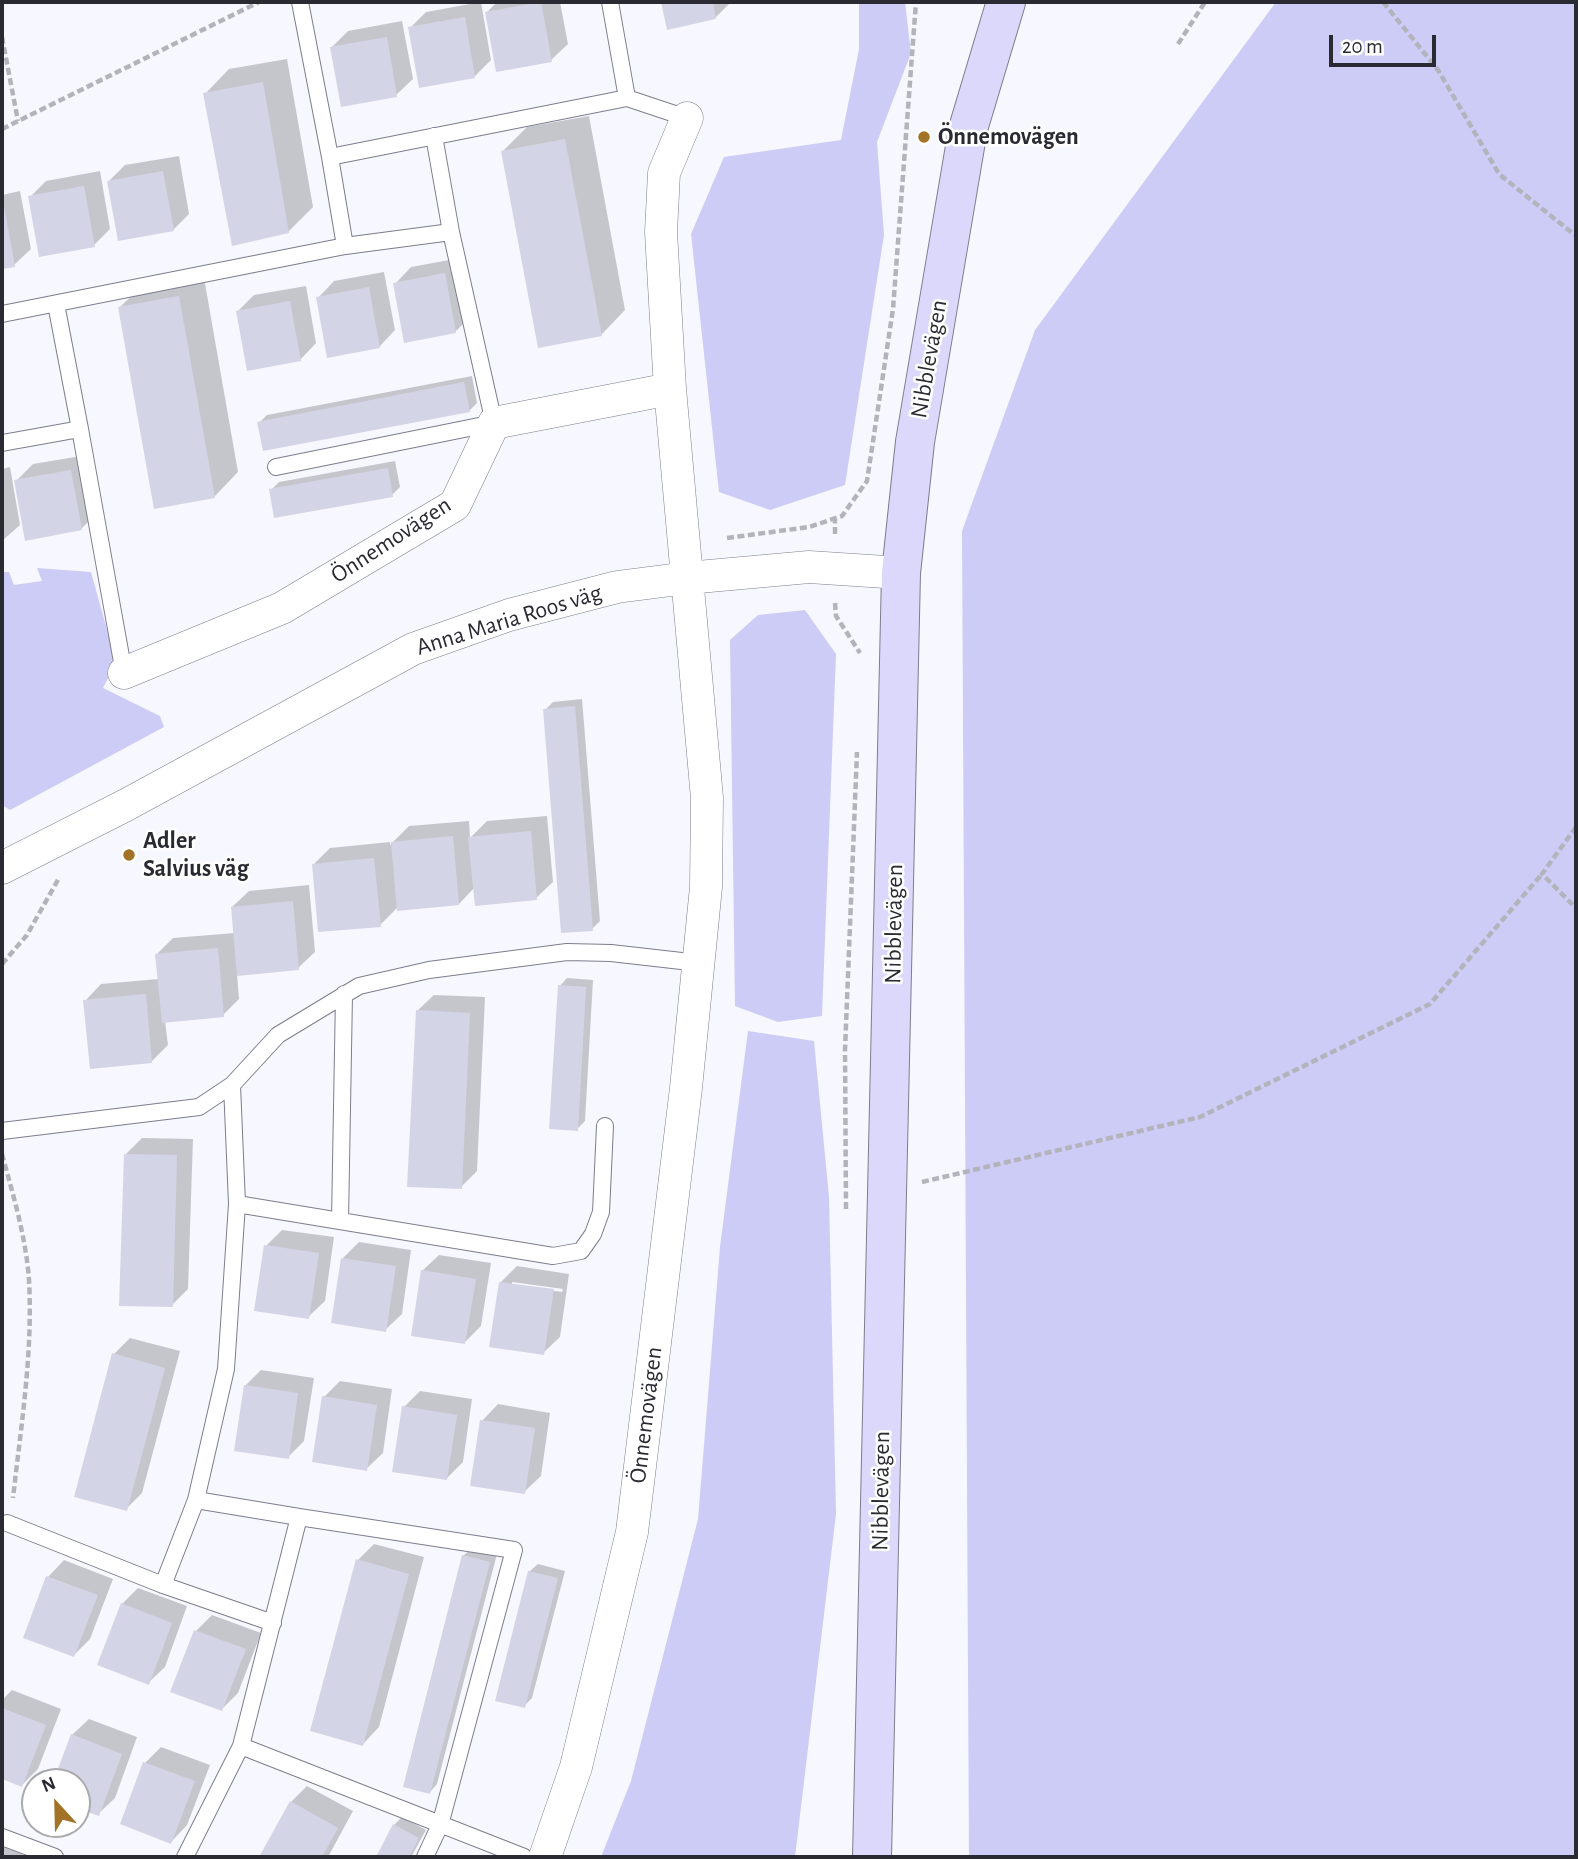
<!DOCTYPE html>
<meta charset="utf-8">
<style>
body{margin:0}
#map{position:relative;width:1578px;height:1859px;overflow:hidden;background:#f7f7ff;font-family:"Alegreya Sans",sans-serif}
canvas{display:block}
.frame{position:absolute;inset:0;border:4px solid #2a2a32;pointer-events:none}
.north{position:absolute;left:21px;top:1768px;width:70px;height:70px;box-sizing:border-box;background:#fff;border:2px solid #aaaaad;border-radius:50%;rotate:338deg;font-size:19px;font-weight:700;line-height:28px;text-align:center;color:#2a2a32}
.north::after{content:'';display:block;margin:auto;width:24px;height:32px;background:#a27226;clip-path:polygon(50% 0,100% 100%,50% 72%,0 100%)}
.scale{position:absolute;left:1329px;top:35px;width:107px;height:32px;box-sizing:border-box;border:4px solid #2a2a32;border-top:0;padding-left:9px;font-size:21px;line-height:24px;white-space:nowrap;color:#2a2a32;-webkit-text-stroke:5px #fff;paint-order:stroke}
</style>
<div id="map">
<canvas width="1578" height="1859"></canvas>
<div class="frame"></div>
<div class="north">N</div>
<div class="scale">20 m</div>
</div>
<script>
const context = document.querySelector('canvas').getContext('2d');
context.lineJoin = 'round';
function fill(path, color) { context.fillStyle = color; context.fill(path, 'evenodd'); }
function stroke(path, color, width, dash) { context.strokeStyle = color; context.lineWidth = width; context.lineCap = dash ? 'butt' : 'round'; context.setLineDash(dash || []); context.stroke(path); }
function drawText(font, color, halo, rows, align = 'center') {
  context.font = font + ' "Alegreya Sans",sans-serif'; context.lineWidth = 5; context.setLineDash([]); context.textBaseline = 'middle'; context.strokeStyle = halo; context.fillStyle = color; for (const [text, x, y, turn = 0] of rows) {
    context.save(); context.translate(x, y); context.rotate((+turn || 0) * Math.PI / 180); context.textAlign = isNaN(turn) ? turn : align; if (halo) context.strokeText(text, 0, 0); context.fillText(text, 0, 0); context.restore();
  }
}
const green = new Path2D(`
 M859,2H905L911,53L877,142L884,235L845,485L770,510L719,492L691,234L724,157L841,140L859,49Z
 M1276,2H1576V1857H969L962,531L1035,330Z
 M37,568L91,572L116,662L103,688L160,716L164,727L10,810L2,805V572H9L14,585L42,581Z
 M805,610L836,654L822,1016L778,1022L735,1006L730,640L758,615Z
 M748,1031L814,1041L829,1197L836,1514L795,1857H601L631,1781L698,1519L720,1247Z`);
const shadow = new Path2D(`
 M481,2L491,60L475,76L410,28L426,12Z
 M497,2H560L568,44L551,60L487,12Z
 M662,2H731L716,17L668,28Z
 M402,21L413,79L396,95L332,47L348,31Z
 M287,59L313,207L288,232L205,94L229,69Z
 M589,116L625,310L601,335L503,151L527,127Z
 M179,156L189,214L173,230L109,181L125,165Z
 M100,171L110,229L94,245L30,197L46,181Z
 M20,191L31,249L14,265L2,268V195Z
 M460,258L472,315L455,332L395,284L411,267Z
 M203,272L238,472L214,497L120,307L145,283Z
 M384,272L395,330L379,347L318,298L334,281Z
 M306,286L316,343L300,360L238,311L254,295Z
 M472,376L477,403L469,411L259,423L267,415Z
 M87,455L97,513L81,529L16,481L33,464Z
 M395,461L400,487L392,495L271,490L279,482Z
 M10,467L20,525L2,541V469Z
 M582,699L600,921L592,929L545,710L553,702Z
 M547,816L553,882L536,898L475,887L459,904L398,907L380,925L314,864L330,848L390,842V845L409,826L469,821L470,838L487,821Z
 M309,885L315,952L298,968L237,974L239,999L223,1015L165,1021L168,1045L151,1062L85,1001L101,984L159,979L157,954L173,938L235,933L232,907L249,891Z
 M567,978L593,980L585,1121L577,1129L560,986Z
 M434,995L485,997L477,1171L461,1187L417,1011Z
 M142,1138L193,1139L188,1289L172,1305L126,1154Z
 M282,1230L334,1237L325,1301L308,1317L266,1246Z
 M359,1242L411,1250L402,1314L385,1330L343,1258Z
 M439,1255L491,1263L481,1326L465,1342L422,1271Z
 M517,1266L569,1274L560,1337L543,1353L501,1282ZM512,1282L563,1289L562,1292L512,1285Z
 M130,1338L180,1351L142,1493L126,1509L114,1354Z
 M261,1370L314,1378L304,1441L288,1457L245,1386Z
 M340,1381L392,1389L383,1453L366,1469L324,1397Z
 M420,1391L472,1399L463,1462L446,1479L404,1407Z
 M498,1404L550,1413L541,1476L524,1492L482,1421Z
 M374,1544L424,1557L379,1727L363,1744L358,1560Z
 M472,1548L497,1554L437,1784L430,1792L464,1555Z
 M64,1560L113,1579L90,1639L74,1655L25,1637L48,1577Z
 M538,1564L565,1571L532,1698L524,1706L497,1699L530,1571Z
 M138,1588L187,1606L165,1667L148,1683L122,1604Z
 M212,1615L261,1633L238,1693L222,1709L196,1631Z
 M12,1690L61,1709L38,1769L22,1785L2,1778V1700Z
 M89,1719L137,1737L115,1798L98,1814L77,1806L72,1735Z
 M161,1747L210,1765L187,1825L171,1842L145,1763Z
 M307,1786L353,1811L328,1857H261L291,1802Z
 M402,1817L426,1830L411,1857H378L394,1825Z
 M2,1842L26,1857H2Z`);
const building = new Path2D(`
 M541,2L552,62L496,72L485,12Z
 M661,2H713L716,19L667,30Z
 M465,17L475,78L419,88L408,27Z
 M387,37L397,97L341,107L330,47Z
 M263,82L289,233L232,246L203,93Z
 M565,139L602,336L538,348L501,151Z
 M163,171L174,231L118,241L107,181Z
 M84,186L95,247L39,257L28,196Z
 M4,206L15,267L2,269V207Z
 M445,273L456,333L404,343L393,283Z
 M369,287L380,348L327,358L316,297Z
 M179,296L215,498L154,509L118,307Z
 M290,301L301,361L247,371L236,311Z
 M464,382L470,412L263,451L257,422Z
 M388,468L393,497L274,518L269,489Z
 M71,470L82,530L25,541L14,480Z
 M575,706L593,931L561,933L543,709Z
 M531,831L537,900L475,906L468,837Z
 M453,836L459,905L397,911L391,842Z
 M374,858L381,927L318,932L312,864Z
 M293,901L299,970L237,976L231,907Z
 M218,948L224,1017L162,1023L155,954Z
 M558,985L586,987L578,1131L549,1129Z
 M146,994L152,1063L90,1069L83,1000Z
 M416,1010L470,1013L462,1189L407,1187Z
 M124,1154L177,1155L173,1307L119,1306Z
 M264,1245L319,1253L309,1319L254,1311Z
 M341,1258L396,1266L386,1332L331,1323Z
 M421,1270L476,1279L465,1344L411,1336Z
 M499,1282L554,1289L544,1355L489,1347Z
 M112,1353L165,1368L127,1511L74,1497Z
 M244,1385L298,1393L289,1459L234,1451Z
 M322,1396L377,1405L367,1471L312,1462Z
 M402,1406L457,1415L447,1480L392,1472Z
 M480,1420L535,1428L525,1494L470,1486Z
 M462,1555L490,1562L430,1794L403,1787Z
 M356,1559L409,1574L363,1746L310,1731Z
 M528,1571L558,1578L525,1708L495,1701Z
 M46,1576L98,1595L74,1657L23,1638Z
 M121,1603L172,1623L149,1685L97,1665Z
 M194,1630L246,1649L222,1711L170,1692Z
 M2,1708L46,1725L22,1787L2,1779Z
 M71,1734L122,1754L99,1816L77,1808V1782H53Z
 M143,1762L195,1781L171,1844L120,1824Z
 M290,1801L338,1828L322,1857H259Z
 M393,1824L419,1838L409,1857H376Z`);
const path = new Path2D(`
 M1383,2L1438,70L1499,174L1576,236
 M2,37L18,121
 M1178,44L1205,2
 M2,129L259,2
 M835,534V519
 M727,538L809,527L842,516L867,481L893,309L916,2
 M835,603L836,616L860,653
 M1576,827L1542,874L1576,908
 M2,964L27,935L59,878
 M2,1154C13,1195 26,1237 29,1280C33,1353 21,1426 13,1498
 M922,1182L1200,1117L1430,1004L1542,874
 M846,1209L845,1050L857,752`);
const lane = new Path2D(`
 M300,2L330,157
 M610,2L627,98L687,118
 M345,246L451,232L434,136
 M2,314L345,246L330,157L627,98
 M80,429L124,673
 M2,443L80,429L56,304
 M276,467L494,423L451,232
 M2,1131L199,1107L232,1085
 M237,1204L232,1085L278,1035L359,986L429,970L567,952L611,953L699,963
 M340,1221L553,1256L581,1251L593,1234L601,1212L605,1126
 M196,1500L163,1585L273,1623
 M299,1517L514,1550L440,1825L425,1857
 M7,1523L163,1585
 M241,1746L524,1857
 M2,1837L55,1857
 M185,1857L241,1746L299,1517L196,1500L226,1369L237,1204L340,1221L344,994`);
const street = new Path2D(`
 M124,673L282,608L455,505L494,423L670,389
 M2,868L126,805L413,649L509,615L617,587L687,578L809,567L901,573
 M545,1857L576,1767L632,1532L686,1088L706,887L707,798L670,389L661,232L664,173L687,118`);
const secondary = new Path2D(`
 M872,1857L901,573L915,442L968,129L1006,2`);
const markers = [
 [924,137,7,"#a27226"],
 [129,855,7,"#a27226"]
];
const poiNames = [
 ["Önnemovägen",938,137],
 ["Adler",143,841],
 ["Salvius väg",143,869]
];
const streetNames = [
 ["Nibblevägen",929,359,-80],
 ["Önnemovägen",391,540,-33],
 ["Anna Maria Roos väg",509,620,-17],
 ["Nibblevägen",894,924,-89],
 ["Önnemovägen",646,1415,-83],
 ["Nibblevägen",881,1491,-89]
];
fill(green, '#ccccf6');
fill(shadow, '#0003');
fill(building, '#d4d4e7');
stroke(lane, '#7d7d8e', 18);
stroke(street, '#7d7d8e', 33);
stroke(secondary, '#7d7d8e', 40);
stroke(path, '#b3b3bb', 4.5, [7, 3.5]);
stroke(lane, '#fff', 16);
stroke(street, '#fff', 32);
stroke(secondary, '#dbd8fb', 38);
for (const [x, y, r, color] of markers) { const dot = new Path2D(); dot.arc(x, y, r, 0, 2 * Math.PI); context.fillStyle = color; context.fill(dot); stroke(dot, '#fff', 2.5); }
drawText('bold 24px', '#2a2a32', '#fff', poiNames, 'left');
drawText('24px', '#2a2a32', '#fff', streetNames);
</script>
